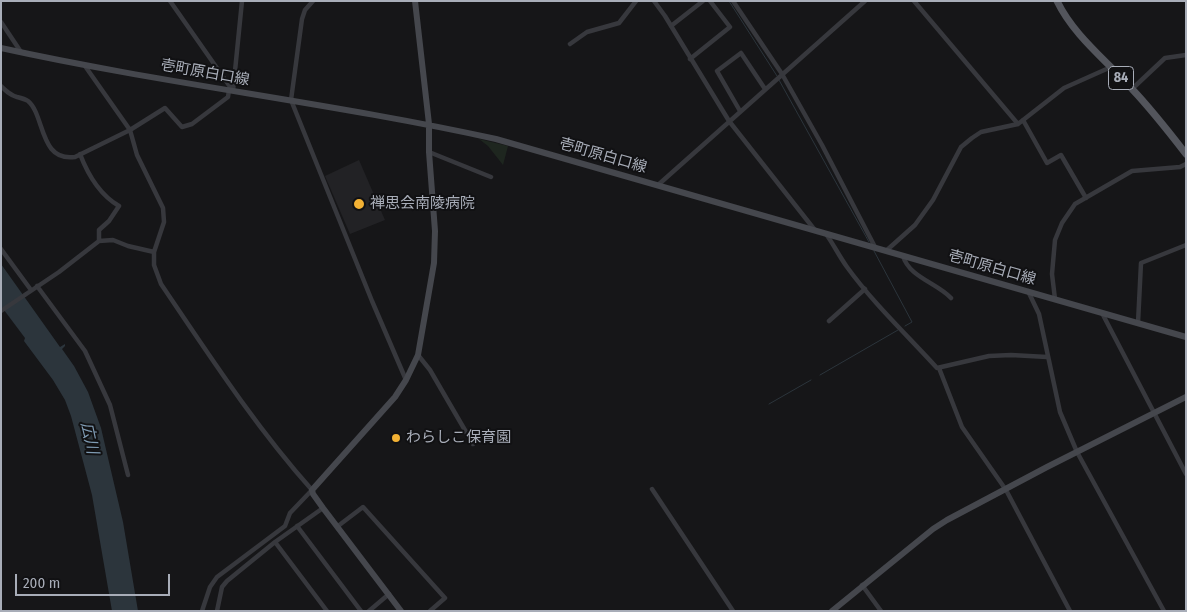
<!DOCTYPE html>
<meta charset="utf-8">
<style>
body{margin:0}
#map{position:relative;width:1187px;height:612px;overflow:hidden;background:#161618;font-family:"Fira Sans Condensed",sans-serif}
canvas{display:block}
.frame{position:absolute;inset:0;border:2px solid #a8adb8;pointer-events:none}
.scale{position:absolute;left:15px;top:574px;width:155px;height:22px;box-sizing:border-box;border:2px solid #a8adb8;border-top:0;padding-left:6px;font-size:15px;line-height:18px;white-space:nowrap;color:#a8adb8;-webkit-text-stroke:4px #111113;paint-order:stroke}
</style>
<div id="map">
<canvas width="1187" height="612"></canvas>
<div class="frame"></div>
<div class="scale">200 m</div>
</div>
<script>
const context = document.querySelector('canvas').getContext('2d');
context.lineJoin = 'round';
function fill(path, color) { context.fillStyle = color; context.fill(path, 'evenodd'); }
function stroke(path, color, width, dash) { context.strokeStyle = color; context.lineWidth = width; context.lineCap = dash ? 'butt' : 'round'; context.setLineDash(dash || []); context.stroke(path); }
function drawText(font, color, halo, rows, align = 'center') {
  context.font = font + ' "Fira Sans Condensed","Noto Sans JP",sans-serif'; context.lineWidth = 4; context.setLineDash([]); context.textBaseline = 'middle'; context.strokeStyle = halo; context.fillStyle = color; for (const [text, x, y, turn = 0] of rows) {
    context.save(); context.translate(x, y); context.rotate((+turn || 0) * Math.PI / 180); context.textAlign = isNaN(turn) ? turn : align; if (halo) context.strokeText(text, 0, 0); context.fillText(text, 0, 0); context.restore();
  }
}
const built = new Path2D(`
 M359,160L385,220L350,234L325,176Z`);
const green = new Path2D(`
 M479,139L508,146L503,165L488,146Z`);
const water = new Path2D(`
 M1,264L60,347L65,344V346L62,349L74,366L88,392L101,428L123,522L138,611H112L92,495L71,416L65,400L53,380L24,341L25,338L1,306Z`);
const stream = new Path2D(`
 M729,1L777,76
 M779,80L869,242
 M874,251L912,322L905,326
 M820,375L898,330
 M769,404L811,380`);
const street = new Path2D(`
 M170,1L233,91
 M313,1L305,10L302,19L291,100L372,301L406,380
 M654,1L665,16L729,121L814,229
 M733,1L782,74L822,145L875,247
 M914,1L1018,124
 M1,22L21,52
 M671,26L703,1
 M570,44L587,32L619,23L636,1
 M690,59L730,27L710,1
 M85,66L130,130L137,155L163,208L164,222L154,252V265L161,284C209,355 255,426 312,490L290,513L285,526L217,577L210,587L202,611
 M1,86C6,91 10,95 17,97C21,98 25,99 28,101C45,115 39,162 75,157L130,130L165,108L182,127L192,124L228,97L229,90
 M1132,89L1165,58L1186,55
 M233,91L242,1
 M740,111L717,71L741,53L765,89
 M1023,120L1047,163L1061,155L1086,198
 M429,152L491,177
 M80,154C88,175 100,195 119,206L109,221L99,230V241
 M658,185L865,1
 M826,234C834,245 839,256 847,267C873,303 907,335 937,368L989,356L1011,355L1047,357
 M1,249L31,290
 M887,250L915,225L933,200L961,147L972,138L981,132L1018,124L1064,88L1111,67
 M903,256C909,277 937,283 951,298
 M37,286L85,351L110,405L128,475
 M1028,291L1039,314L1060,412L1077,452L1164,611
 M1055,299L1052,274L1055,240L1062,223L1075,204L1132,171L1180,167L1186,164
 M1,311L59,272L99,241L113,240L128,246L154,252
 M1102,313L1186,474
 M829,321L865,289
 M1138,323L1141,263L1186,245
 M418,355L430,370L473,444
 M939,368L962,427L1006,490L1070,611
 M652,489L733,611
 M297,526L361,611
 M338,526L363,507L445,598L430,611
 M275,542L327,611
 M862,585L881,611
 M217,611L222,587L227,581L275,542L323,508
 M369,611L389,594`);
const secondary = new Path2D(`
 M1,48C165,84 332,103 496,139L1186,337
 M401,611L323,508L313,494L312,490L395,397L406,380L418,355L434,263L435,231L429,152V124L415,1
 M832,611L933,529L947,520L1047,467L1186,397`);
const primary = new Path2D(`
 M1057,1C1074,36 1106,60 1132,89C1151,109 1169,132 1186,154`);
const markers = [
 [359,204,6,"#f2b134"],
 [396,438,5,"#f2b134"]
];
const shields = [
 [1121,78,25]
];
const shieldNames = [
 ["84",1121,78]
];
const streetNames = [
 ["壱町原白口線",205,73,10],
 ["壱町原白口線",603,156,16],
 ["壱町原白口線",992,268,16]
];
const poiNames = [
 ["禅思会南陵病院",370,204],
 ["わらしこ保育園",406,438]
];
const waterNames = [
 ["広川",89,438,78]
];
fill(built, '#222225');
fill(green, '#1e261f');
fill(water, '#2c353c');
stroke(stream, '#2c353c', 1);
stroke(street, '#37383d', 4.5);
stroke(secondary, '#45474d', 6);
stroke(primary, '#53555c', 7);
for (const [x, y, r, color] of markers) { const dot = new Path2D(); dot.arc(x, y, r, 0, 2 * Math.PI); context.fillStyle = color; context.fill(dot); stroke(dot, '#111113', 2); }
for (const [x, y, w] of shields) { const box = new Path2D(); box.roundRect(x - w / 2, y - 11.5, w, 23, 4); context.fillStyle = '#111113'; context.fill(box); stroke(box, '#a8adb8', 1); }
drawText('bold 14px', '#a8adb8', null, shieldNames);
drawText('15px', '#a8adb8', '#111113', streetNames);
drawText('15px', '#a8adb8', '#111113', poiNames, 'left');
drawText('italic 16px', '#7f9bb3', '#111113', waterNames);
</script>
